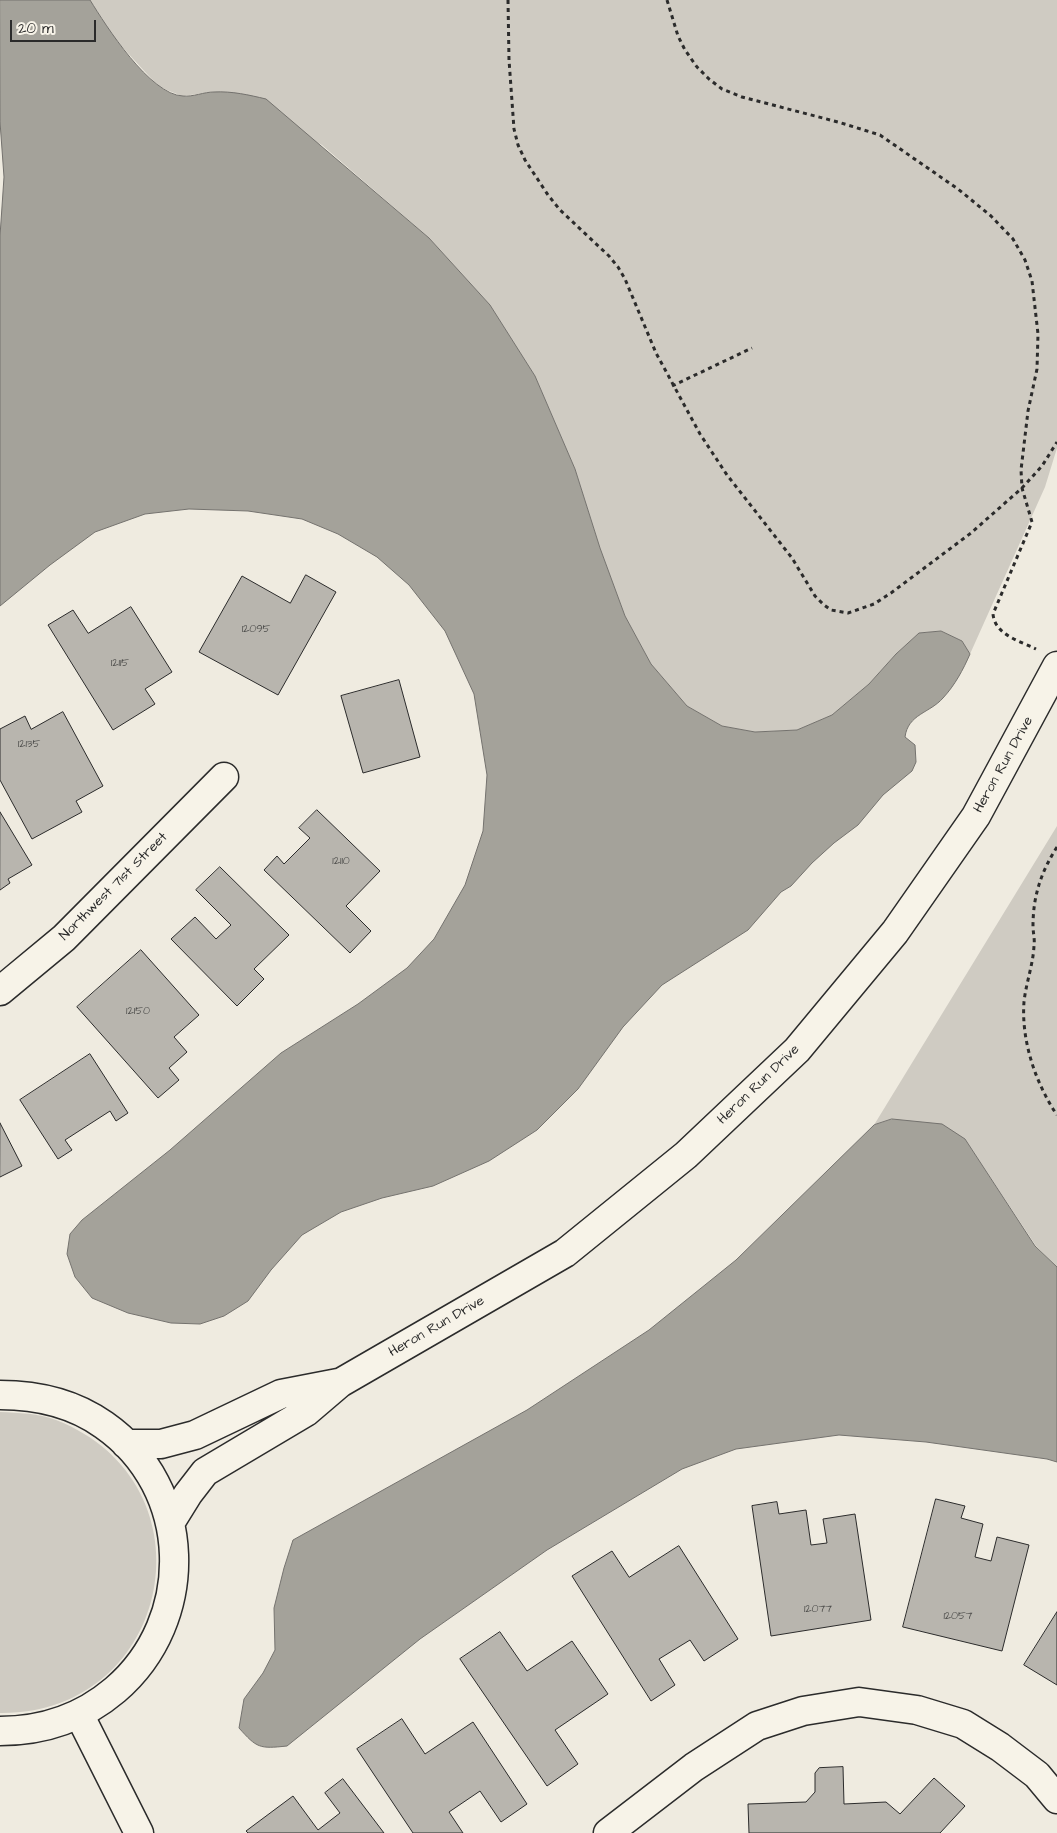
<!DOCTYPE html>
<style>
body{margin:0}
#map{position:relative;width:1057px;height:1833px;overflow:hidden;background:#efebe0;font-family:"Architects Daughter",sans-serif}
canvas{display:block}
.scale{position:absolute;left:10px;top:20px;width:86px;height:22px;box-sizing:border-box;border:2px solid #2b2b2b;border-top:0;padding-left:6px;font-size:15px;line-height:18px;white-space:nowrap;color:#2b2b2b;-webkit-text-stroke:4px #f7f3e8;paint-order:stroke}
</style>
<div id="map">
<canvas width="1057" height="1833"></canvas>
<div class="scale">20 m</div>
</div>
<script>
const context = document.querySelector('canvas').getContext('2d');
context.lineJoin = 'round';
function fill(path, color) { context.fillStyle = color; context.fill(path, 'evenodd'); }
function stroke(path, color, width, dash) { context.strokeStyle = color; context.lineWidth = width; context.lineCap = dash ? 'butt' : 'round'; context.setLineDash(dash || []); context.stroke(path); }
function drawText(font, color, halo, rows, align = 'center') {
  context.font = font + ' "Architects Daughter",sans-serif'; context.lineWidth = 4.5; context.setLineDash([]); context.textBaseline = 'middle'; context.strokeStyle = halo; context.fillStyle = color; for (const [text, x, y, turn = 0] of rows) {
    context.save(); context.translate(x, y); context.rotate((+turn || 0) * Math.PI / 180); context.textAlign = isNaN(turn) ? turn : align; if (halo) context.strokeText(text, 0, 0); context.fillText(text, 0, 0); context.restore();
  }
}
const green = new Path2D(`
 M90,0H1057V448L1045,487L970,654L962,641L941,631L919,633L896,654L869,684L832,715L797,730L755,732L722,726L687,706L651,664L625,616L600,548L575,469L535,376L490,305L429,238L322,145L213,92L182,96L159,87L112,36Z
 M1057,826V1267L1036,1246L965,1139L892,1119L874,1125Z
 M0,1412C19,1413 38,1413 56,1420C218,1483 173,1715 0,1713Z`);
const water = new Path2D(`
 M0,0H90C106,26 150,95 183,96C193,97 204,92 214,92C232,91 249,95 266,99L429,238L490,305L535,376L575,469L600,548L625,616L651,664L687,706L722,726L755,732L797,730L832,715L869,684L896,654L919,633L941,631L962,641L970,654C963,670 955,685 943,698C930,713 908,714 905,737L915,745L916,762L912,771L883,795L858,825L834,843L812,863L791,886L781,892L748,930L662,985L623,1027L578,1089L537,1130L489,1161L433,1186L382,1198L341,1212L302,1235L271,1270L248,1301L224,1316L200,1324L171,1323L128,1313L92,1298L75,1277L67,1254L70,1234L82,1220L170,1150L281,1053L358,1004L407,968L434,939L465,885L483,831L487,775L474,694L445,631L409,585L377,557L338,534L302,519L248,511L189,509L145,514L95,532L50,565L0,606V236L4,177L0,122Z
 M892,1119L942,1124L965,1139L1035,1246L1057,1267V1462L1047,1459L926,1442L839,1435L736,1449L682,1469L547,1550L420,1639L287,1746C259,1749 257,1748 239,1728L244,1699L263,1673L275,1650L274,1608L284,1568L293,1540L527,1410L649,1330L736,1260L874,1125Z`);
const building = new Path2D(`
 M306,575L336,592L278,695L199,652L242,576L290,603Z
 M131,607L172,672L145,689L155,704L113,730L48,625L73,610L88,633Z
 M399,680L420,757L363,773L341,696Z
 M63,712L103,786L76,801L82,812L32,839L0,780V729L25,716L31,729Z
 M317,810L380,871L346,906L371,931L350,953L264,870L277,856L284,864L310,838L299,828Z
 M0,812L32,865L8,879L10,883L0,890Z
 M220,867L289,935L254,969L264,979L237,1006L171,939L195,917L216,939L231,925L196,890Z
 M141,950L199,1015L174,1037L187,1052L169,1068L179,1080L158,1098L77,1007Z
 M90,1054L128,1113L116,1121L110,1111L65,1140L72,1150L58,1159L20,1100Z
 M0,1123L22,1166L0,1177Z
 M936,1499L965,1506L961,1518L983,1524L975,1557L991,1561L997,1537L1029,1545L1002,1651L903,1627Z
 M777,1502L779,1514L806,1510L811,1545L827,1543L823,1519L855,1514L871,1620L771,1636L752,1506Z
 M679,1546L738,1639L704,1661L690,1640L659,1659L675,1685L651,1701L572,1576L612,1551L629,1577Z
 M1057,1612V1685L1024,1665Z
 M500,1632L527,1671L572,1641L608,1694L555,1730L578,1764L547,1786L460,1659Z
 M402,1719L425,1754L473,1722L527,1804L501,1822L480,1791L449,1812L463,1833H413L357,1749Z
 M843,1767L844,1804L886,1802L900,1814L934,1778L965,1806L940,1833H749L748,1804L806,1802L815,1792V1773L819,1768Z
 M343,1779L384,1833H248L246,1831L293,1796L318,1830L340,1813L325,1793Z`);
const path = new Path2D(`
 M508,0L509,60L514,129L518,145L525,160L548,195L560,210L609,256L618,267L625,279L656,353L700,434L727,475L792,558L815,596L824,605L831,610L848,613L874,604L891,593L971,533L1022,488L1042,466L1057,442
 M667,0L678,36L685,50L697,67L709,79L722,89L742,97L838,122L880,135L958,189L991,216L1013,239L1025,260L1032,281L1038,334L1037,369L1028,411L1021,470L1022,488L1032,522L993,614C995,635 1020,641 1036,649
 M672,386L752,348
 M1057,847C1041,872 1033,896 1033,926C1033,933 1035,939 1034,946C1033,965 1026,983 1024,1002C1021,1041 1036,1084 1057,1115`);
const minor = new Path2D(`
 M0,991L64,938L224,777
 M79,1714L139,1833
 M608,1833L694,1767L757,1726L803,1711L859,1702L917,1710L963,1724L1000,1747L1037,1775L1057,1799`);
const tertiary = new Path2D(`
 M0,1395C37,1395 73,1403 104,1425C194,1488 197,1620 115,1690C82,1718 43,1731 0,1731
 M126,1444H161L195,1435L281,1394L338,1383
 M170,1523L188,1494L205,1472L306,1412L340,1383L565,1253L686,1155L797,1050L895,932L976,816L1057,666`);
const numberNames = [
 ["12095",256,630],
 ["12115",120,664],
 ["12135",29,745],
 ["12110",341,862],
 ["12150",138,1012],
 ["12077",818,1610],
 ["12057",958,1617]
];
const streetNames = [
 ["Heron Run Drive",1004,765,-61],
 ["Northwest 71st Street",114,887,-45],
 ["Heron Run Drive",759,1085,-44],
 ["Heron Run Drive",437,1327,-30]
];
fill(green, '#cfcbc2');
fill(water, '#a4a29a');
stroke(water, '#74726e', 1);
fill(building, '#b8b5ae');
stroke(building, '#2b2b2b', 1);
stroke(minor, '#2b2b2b', 31);
stroke(tertiary, '#2b2b2b', 31);
stroke(path, '#2b2b2b', 3, [4, 4]);
stroke(minor, '#f7f3e8', 28);
stroke(tertiary, '#f7f3e8', 28);
drawText('11px', '#4e4e4c', null, numberNames);
drawText('14px', '#2b2b2b', '#f7f3e8', streetNames);
</script>
